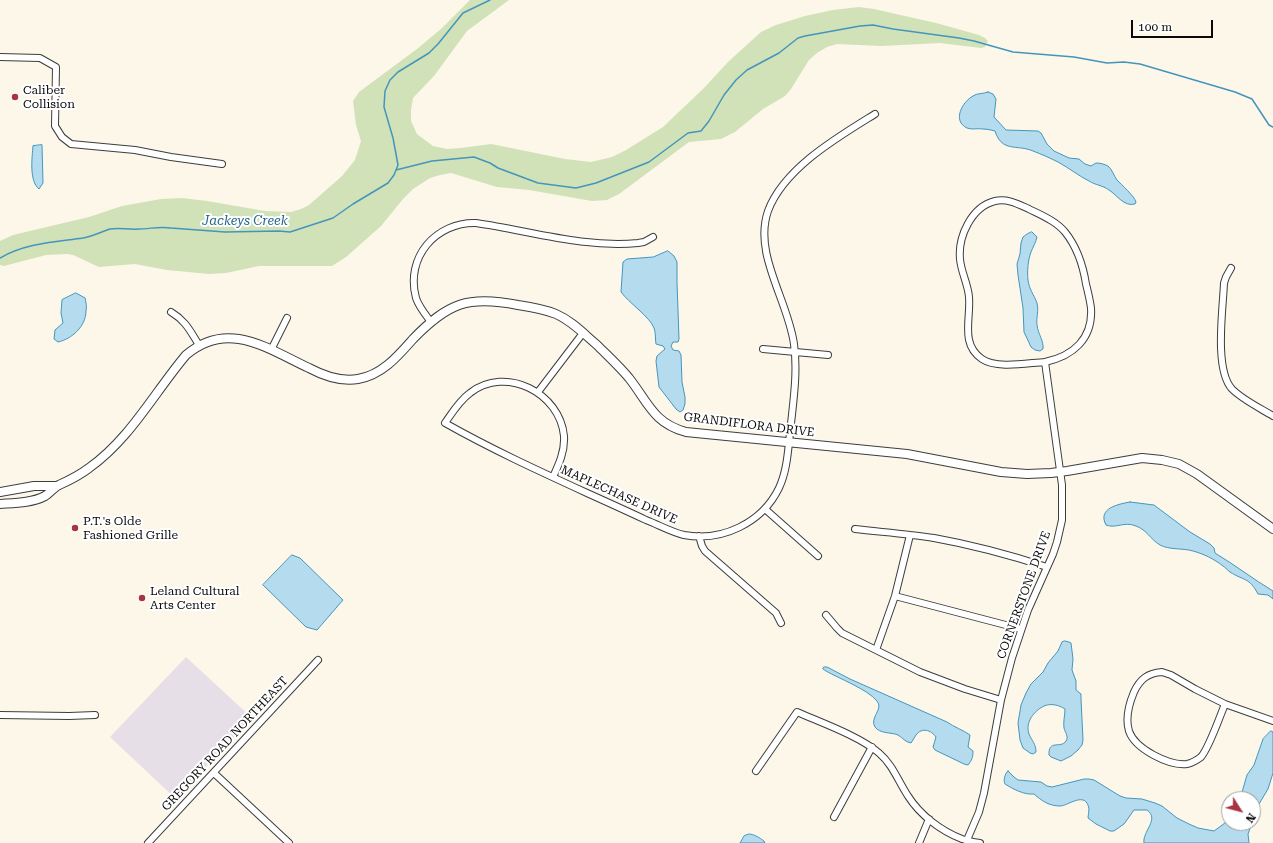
<!DOCTYPE html>
<style>
body{margin:0}
#map{position:relative;width:1273px;height:843px;overflow:hidden;background:#fcf7e9;font-family:"Roboto Serif",serif}
canvas{display:block}
.north{position:absolute;left:1221px;top:791px;width:40px;height:40px;box-sizing:border-box;background:#fff;border:1px solid #9d9d9d;border-radius:50%;rotate:126deg;font-size:11px;font-weight:700;line-height:16px;text-align:center;color:#0a0a0a}
.north::after{content:'';display:block;margin:auto;width:14px;height:18px;background:#a83442;clip-path:polygon(50% 0,100% 100%,50% 72%,0 100%)}
.scale{position:absolute;left:1131px;top:20px;width:82px;height:18px;box-sizing:border-box;border:2px solid #0a0a0a;border-top:0;padding-left:5px;font-size:12px;line-height:14px;white-space:nowrap;color:#0a0a0a;-webkit-text-stroke:3px #fff;paint-order:stroke}
</style>
<div id="map">
<canvas width="1273" height="843"></canvas>
<div class="north">N</div>
<div class="scale">100 m</div>
</div>
<script>
const context = document.querySelector('canvas').getContext('2d');
context.lineJoin = 'round';
function fill(path, color) { context.fillStyle = color; context.fill(path, 'evenodd'); }
function stroke(path, color, width, dash) { context.strokeStyle = color; context.lineWidth = width; context.lineCap = dash ? 'butt' : 'round'; context.setLineDash(dash || []); context.stroke(path); }
function drawText(font, color, halo, rows, align = 'center') {
  context.font = font + ' "Roboto Serif",serif'; context.lineWidth = 4; context.setLineDash([]); context.textBaseline = 'middle'; context.strokeStyle = halo; context.fillStyle = color; for (const [text, x, y, turn = 0] of rows) {
    context.save(); context.translate(x, y); context.rotate((+turn || 0) * Math.PI / 180); context.textAlign = isNaN(turn) ? turn : align; if (halo) context.strokeText(text, 0, 0); context.fillText(text, 0, 0); context.restore();
  }
}
const industrial = new Path2D(`
 M186,657L252,718L176,799L110,737Z`);
const green = new Path2D(`
 M470,0H509L467,31L434,76L413,98L411,110V121L417,134L433,146L447,149L461,148L491,144L565,159L591,162L612,157L626,150L663,127L704,88L728,62L761,32L776,25L805,16L833,10L859,7L874,9L936,23L979,35L985,38L988,41L985,47L981,48L940,43L882,46L837,44L827,47L817,53L809,60L791,89L785,96L763,109L735,132L721,139L689,142L619,194L607,200L592,201L529,190L497,187L451,173L440,175L430,178L413,189L403,199L381,226L346,257L332,266H259L226,273L209,274L167,270L135,264L99,267L73,255L67,254L46,255L4,266L0,265V241L13,235L89,217L122,206L161,199L182,198L207,201L265,211L291,212L301,209L309,205L325,191L342,176L355,160L361,141L356,125L353,101L359,92L417,49L442,28Z`);
const water = new Path2D(`
 M988,92L993,94L996,99L994,117L1006,130L1038,131L1041,133L1047,144L1054,151L1069,158L1079,159L1085,164L1091,166L1096,163C1100,163 1104,164 1108,166C1112,169 1114,176 1117,180C1121,184 1135,197 1136,202L1135,204C1124,207 1117,195 1109,190C1102,185 1095,185 1089,181C1079,176 1069,168 1058,162C1050,158 1041,154 1033,151C1017,144 1002,153 995,131C991,130 987,129 983,129C977,128 972,130 967,128C952,121 962,102 973,96C977,93 983,94 988,92Z
 M42,145L43,183L39,189C29,181 32,158 33,146Z
 M1032,232L1037,237C1036,242 1033,247 1031,252C1028,260 1027,271 1028,280C1029,289 1034,295 1037,303C1039,311 1036,318 1037,325C1038,334 1044,341 1043,349L1040,351L1035,350L1031,347L1024,332L1023,308L1018,275L1017,264L1020,254L1021,243L1023,237L1027,234Z
 M668,251L674,256L677,262V282L679,339L678,342H673L671,346L673,350L679,351L681,355L682,382L685,397V404L683,410L680,412L676,409L659,387L656,361L657,356L665,349L663,346L656,344C655,339 656,333 654,328C650,317 629,303 621,292L623,262L627,259L653,257Z
 M76,293L85,298C86,302 87,307 86,311C86,326 72,339 58,342L54,339L55,330L63,323L61,313L62,300Z
 M1130,502L1154,505L1190,532L1210,544L1214,548L1215,553C1235,565 1253,579 1273,591V599L1268,595L1258,594C1249,577 1244,581 1230,572C1227,570 1225,567 1223,566C1214,559 1204,554 1193,551C1183,548 1169,550 1160,545C1150,539 1147,530 1136,526C1124,521 1116,529 1106,525C1097,508 1119,504 1130,502Z
 M292,555L300,558L343,600L317,630L306,627L263,585Z
 M1065,641L1069,642L1071,643L1073,659L1072,670L1076,681V690L1081,694V699L1083,740L1082,745L1078,750L1071,756L1061,761L1051,757L1049,755C1048,739 1061,749 1066,741C1069,737 1065,732 1064,728C1063,721 1065,716 1065,709C1059,705 1051,703 1044,706C1034,711 1025,722 1029,734C1032,741 1036,744 1036,752L1033,754L1030,753L1023,748L1020,740L1018,723L1021,705L1026,693L1031,684L1043,672L1048,663L1058,651L1062,642Z
 M824,667H827L850,679L947,722C954,727 963,730 970,735L968,747L973,751C973,757 972,760 968,765L964,764L935,750L933,747L936,737C931,730 922,727 916,735C914,738 913,740 911,743C905,742 903,738 898,735C891,732 880,734 875,727C869,718 884,709 877,701C867,689 840,679 826,671L823,669Z
 M1271,731L1273,732V773L1268,789L1256,809L1253,822V799H1240L1247,775L1254,765L1263,739Z
 M1008,771L1014,777L1018,780L1041,782L1047,786L1052,787L1084,779H1089L1094,780L1120,796L1126,798L1142,799L1155,803L1162,806L1177,818L1189,824L1198,828L1214,831L1229,820V823H1252L1248,834L1249,843H1144C1142,832 1160,819 1147,810H1134L1124,824L1114,831H1110L1096,824L1088,818C1088,815 1089,812 1089,809C1086,790 1068,806 1060,806C1049,806 1042,801 1034,794C1024,795 1013,789 1005,784C1003,781 1005,773 1008,771Z
 M749,834C754,834 760,838 764,841L765,843H740L744,836Z`);
const stream = new Path2D(`
 M396,170L432,161L474,157L490,163L498,168L538,183L576,188L596,183L649,162L688,133L701,131L709,121L724,95L736,80L747,70L779,53L798,38L805,36L860,26L873,25L893,29L959,38L974,41L1013,52L1074,57L1107,63L1124,62L1140,64L1235,92L1252,99L1269,125L1273,127
 M0,258C25,243 55,242 83,238C93,236 101,232 110,229C120,227 128,230 138,229C150,229 159,226 171,228L225,232L279,231L290,232L333,218L353,204L388,183L394,175L398,165L393,138L384,107L385,91L390,80L398,72L429,53L438,44L463,13L490,0`);
const minor = new Path2D(`
 M0,57L40,58L56,67L55,126L62,137L71,144L135,150L171,157L222,164
 M1231,268L1226,277L1224,283C1223,309 1214,369 1232,389C1243,400 1260,408 1273,416
 M171,312C186,321 190,331 199,345
 M431,322C425,314 419,307 416,298C405,257 436,222 476,223C531,231 583,248 638,243L644,242L653,237
 M763,349L828,355
 M271,350L287,318
 M538,392L583,333
 M553,477C559,464 565,451 564,436C560,393 506,365 470,393C459,401 452,413 445,423C491,449 539,471 587,493C607,502 627,511 646,520C659,525 671,532 684,535C722,542 762,523 779,488C787,471 788,451 790,433C793,403 798,373 794,344C788,300 753,254 768,211C784,168 838,137 875,114
 M765,509L818,556
 M855,529C881,532 908,534 934,538C973,545 1010,555 1047,567
 M699,536L702,546L705,551L776,613L781,623
 M895,596L1021,629
 M826,615L837,628L842,633L920,672L965,689L1001,700
 M876,650L895,596L910,535
 M1162,672L1171,675L1195,689L1225,704C1220,716 1209,748 1201,757C1197,760 1192,763 1187,764C1169,766 1135,749 1129,731C1125,718 1129,704 1134,692C1140,679 1148,673 1162,672Z
 M1225,704L1273,721
 M0,715L69,716L95,715
 M756,771L797,712C822,723 859,736 879,753C893,765 898,781 908,796C920,815 941,831 962,839C968,841 974,842 980,843
 M214,773L289,843
 M834,817L872,747
 M967,840L979,812L984,793L1001,700L1012,658L1028,610L1053,554L1057,542L1062,520V485L1045,362C1073,356 1093,339 1091,308C1090,300 1088,292 1086,284C1083,265 1077,247 1065,232C1056,221 1041,215 1029,209C1018,204 1007,198 995,201C971,207 958,237 960,259C961,272 968,284 969,297C971,319 960,344 982,359C997,369 1027,363 1045,362
 M148,843L318,660
 M919,843L929,819`);
const tertiary = new Path2D(`
 M0,492L34,486H57
 M0,504C14,503 32,503 45,496C50,493 54,487 59,485C70,480 80,475 89,468C130,439 154,393 186,355C228,319 268,349 309,368C324,376 340,382 358,379C382,375 398,356 413,339C448,303 468,295 518,305C531,307 544,309 556,314C572,321 584,334 597,345C608,356 619,366 629,378C648,402 653,423 686,432L907,454L1001,472L1027,474L1051,473L1067,471L1142,458L1162,460L1179,464L1197,474L1273,529`);
const markers = [
 [15,97,4,"#a83442"],
 [75,528,4,"#a83442"],
 [142,598,4,"#a83442"]
];
const poiNames = [
 ["Caliber",23,90],
 ["Collision",23,104],
 ["P.T.'s Olde",83,521],
 ["Fashioned Grille",83,535],
 ["Leland Cultural",150,591],
 ["Arts Center",150,605]
];
const streetNames = [
 ["GRANDIFLORA DRIVE",749,425,7],
 ["MAPLECHASE DRIVE",619,495,24],
 ["CORNERSTONE DRIVE",1024,595,-70],
 ["GREGORY ROAD NORTHEAST",225,744,-47]
];
const waterNames = [
 ["Jackeys Creek",245,221]
];
fill(industrial, '#e6dfe8');
fill(green, '#d1e2b8');
fill(water, '#b4dcee');
stroke(water, '#4495bc', 1);
stroke(stream, '#4495bc', 1.5);
stroke(minor, '#3d3d3d', 8);
stroke(tertiary, '#3d3d3d', 10);
stroke(minor, '#fff', 6);
stroke(tertiary, '#fff', 8);
for (const [x, y, r, color] of markers) { const dot = new Path2D(); dot.arc(x, y, r, 0, 2 * Math.PI); context.fillStyle = color; context.fill(dot); stroke(dot, '#fff', 1.5); }
drawText('12px', '#0a0a0a', '#fff', poiNames, 'left');
drawText('12px', '#0a0a0a', '#fff', streetNames);
drawText('italic 13px', '#24668b', '#fff', waterNames);
</script>
